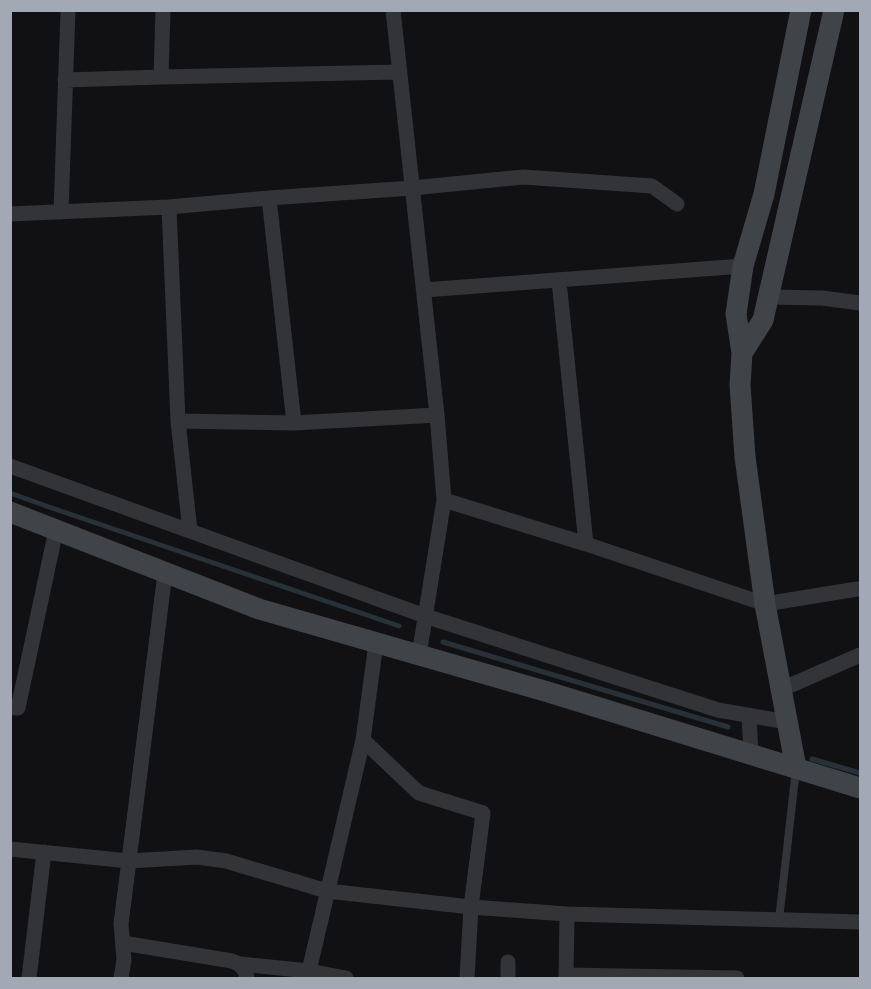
<!DOCTYPE html>
<style>
body{margin:0}
#map{position:relative;width:871px;height:989px;overflow:hidden;background:#111113;font-family:"Asap Condensed",sans-serif}
canvas{display:block}
.frame{position:absolute;inset:0;border:12px solid #a2a9b5;pointer-events:none}
</style>
<div id="map">
<canvas width="871" height="989"></canvas>
<div class="frame"></div>
</div>
<script>
const context = document.querySelector('canvas').getContext('2d');
context.lineJoin = 'round';
function stroke(path, color, width, dash) { context.strokeStyle = color; context.lineWidth = width; context.lineCap = dash ? 'butt' : 'round'; context.setLineDash(dash || []); context.stroke(path); }
const stream = new Path2D(`
 M10,493L49,507L399,626
 M443,642L728,727
 M812,759L860,773`);
const lane = new Path2D(`
 M779,920L796,769`);
const street = new Path2D(`
 M163,10L161,77L399,72
 M393,10L437,415L444,500L419,655
 M65,80L161,77
 M169,207L269,198
 M61,212L68,10
 M10,214L169,207L178,421L190,531
 M559,281L586,544
 M424,290L743,266
 M769,297L822,298L860,303
 M178,421L294,423L437,415
 M294,423L269,198L412,188L523,177L652,186L677,204
 M10,466L425,616L718,710L787,722
 M444,500L586,544L765,604L857,589
 M376,643L363,740L419,793L483,813L471,907L567,914L566,978
 M782,689L860,655
 M10,707L18,708L56,530
 M749,715L751,754
 M10,849L129,861L197,857L226,861L327,891L471,907L467,978
 M567,914L860,922
 M123,943L232,961C240,964 246,969 247,978
 M240,964L309,971L346,978
 M309,971L363,740
 M566,975L737,978
 M29,978L44,852
 M121,978L124,960L121,924L165,573
 M508,978V962`);
const secondary = new Path2D(`
 M742,353L763,320L834,10
 M10,512L259,609L548,692L860,788
 M796,768L765,604L745,457L740,385L742,353L736,314L743,266L764,194L801,10`);
stroke(stream, '#273137', 5);
stroke(lane, '#323438', 8);
stroke(street, '#323438', 15);
stroke(secondary, '#404348', 21);
</script>
